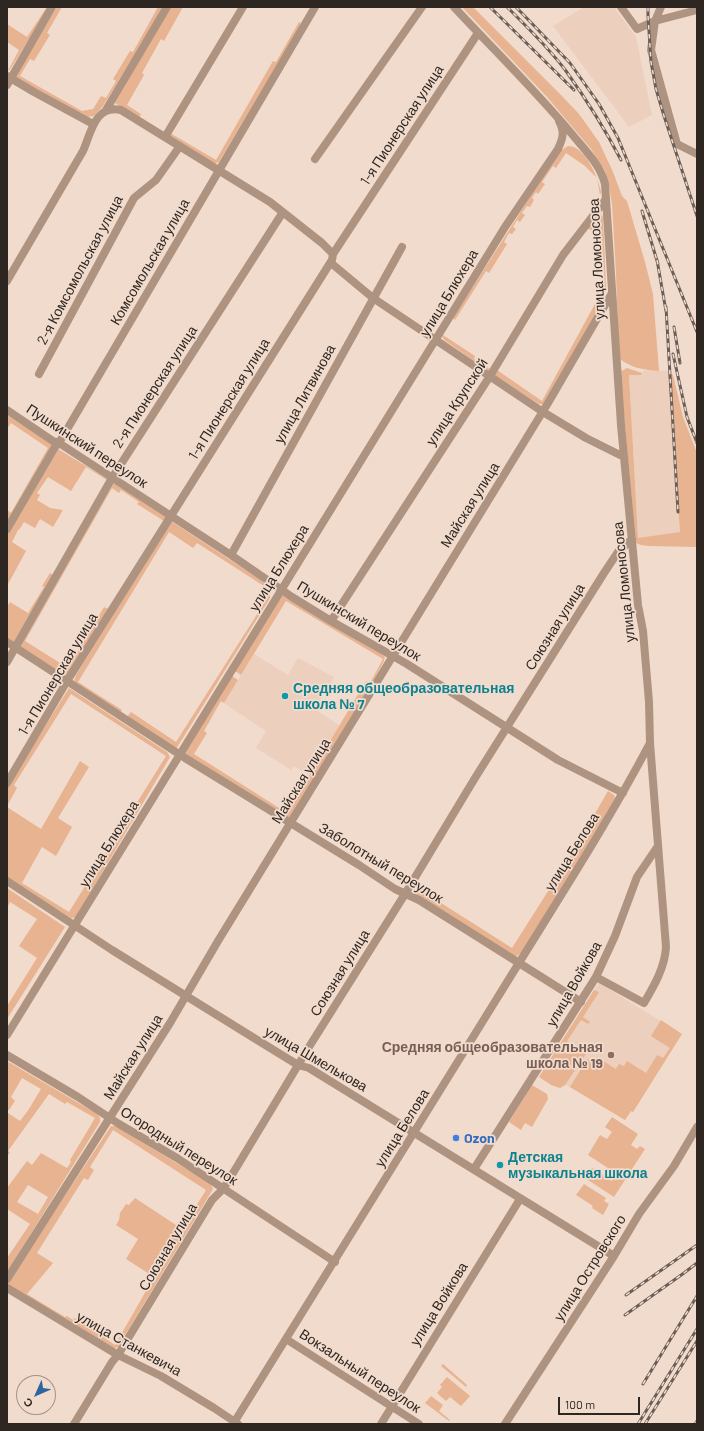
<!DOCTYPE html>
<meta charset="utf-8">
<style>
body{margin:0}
#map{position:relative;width:704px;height:1431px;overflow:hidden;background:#f1dbcd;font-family:Barlow,sans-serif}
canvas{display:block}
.frame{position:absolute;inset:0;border:8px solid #2e2620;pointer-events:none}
.north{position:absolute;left:16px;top:1375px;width:40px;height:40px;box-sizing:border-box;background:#f1dbcd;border:1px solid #a39388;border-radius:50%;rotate:225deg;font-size:11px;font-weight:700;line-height:16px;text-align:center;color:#2e2620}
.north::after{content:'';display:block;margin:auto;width:14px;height:18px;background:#2b679e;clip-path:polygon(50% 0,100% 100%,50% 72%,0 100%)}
.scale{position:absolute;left:558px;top:1397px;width:82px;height:18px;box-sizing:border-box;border:2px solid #2e2620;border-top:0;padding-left:5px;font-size:12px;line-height:14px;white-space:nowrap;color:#2e2620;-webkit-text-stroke:3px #f1dbcd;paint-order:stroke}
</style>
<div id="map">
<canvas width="704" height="1431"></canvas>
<div class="frame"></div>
<div class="north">С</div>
<div class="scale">100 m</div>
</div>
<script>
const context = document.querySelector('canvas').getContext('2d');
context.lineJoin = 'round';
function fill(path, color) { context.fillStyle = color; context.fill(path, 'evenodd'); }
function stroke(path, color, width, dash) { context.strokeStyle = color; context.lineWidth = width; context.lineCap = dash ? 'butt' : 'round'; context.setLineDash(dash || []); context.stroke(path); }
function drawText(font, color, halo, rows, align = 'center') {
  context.font = font + ' Barlow,sans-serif'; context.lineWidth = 3.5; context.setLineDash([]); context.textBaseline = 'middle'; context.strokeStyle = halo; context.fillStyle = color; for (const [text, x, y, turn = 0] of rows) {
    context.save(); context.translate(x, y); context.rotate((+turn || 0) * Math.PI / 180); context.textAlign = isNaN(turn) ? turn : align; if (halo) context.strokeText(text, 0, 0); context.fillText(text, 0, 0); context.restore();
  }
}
const built = new Path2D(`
 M584,7H614L636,37L652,115L629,127L553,26Z
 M644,370L668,371L680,532L638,539L629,374L641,375Z
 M254,654L288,675L298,658L334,677L315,709L340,726L310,776L294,766L291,770L256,748L266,731L224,703Z
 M599,983L682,1034L633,1112L631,1111L625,1120L566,1085L560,1088L556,1087L539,1077Z`);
const green = new Path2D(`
 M47,7H49L11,68L9,70H7V68L9,69L19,50L7,42V24L27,37Z
 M57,7H62L47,33L50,35L34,61L30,59L20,76L82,111L93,109L101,96L106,98L116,81L113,79L130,51L133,52L158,7H164L103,106L94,116L87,117L16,78V74Z
 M170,7H183L164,41L161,39L142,73L144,75L127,105L141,114L139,118L115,103Z
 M462,7H473L562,96L579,114L599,142L613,172L622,196L627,201L645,262L653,294L659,371C645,370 630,368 619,358L616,273L612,204L609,186L605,171L591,149L547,97Z
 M299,22L301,24L219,162L214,164L168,137L170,133L216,160L273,61L276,62Z
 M568,146C585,146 598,177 601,192L600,195L597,178L585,166L566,153L556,168L553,166L542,182L545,184L538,194L536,192L532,198L534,200L530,207L527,206L522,213L525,215L520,222L517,220L513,227L516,229L512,234L509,233L504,242L507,244L489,273L486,271L455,320L453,318L534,191L560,151Z
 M600,213L603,217L606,289L599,308L545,401L543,404H539L494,375L497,370L542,401L602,291L604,275L600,232L588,229L579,239Z
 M443,335L475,356L474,359L490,369L489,371L444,340L442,336Z
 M627,368L642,373L641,375H629L638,538L680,532L668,371L673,375L683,417L697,453V547L648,546L641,545L636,543L620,372Z
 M7,415L54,445L7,524V510L11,513L48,448L11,423L7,429Z
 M58,449L109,480L14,643L7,638V607L10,602L28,613L44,587L42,586L50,573L53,575L107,480L86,467L71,491L48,477L37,493L40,495L37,500L50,508L63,510L53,527L40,519L35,528L24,522L19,530H18L12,542L26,551L7,586V533Z
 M114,483L166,517L164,521L137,504L139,502L121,490L119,493L112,488L25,641L68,668L104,607L108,609L66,677L18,646Z
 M171,521L261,580C266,585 271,590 270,598L176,749L127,717L131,712L176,742L268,597L263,594L267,588L197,543L193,548L169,532L78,682L122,710L120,713L74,681L76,675Z
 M281,596H284L382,654L385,657L383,663L370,686L289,819L184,753L232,676L238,680L224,703L221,701L204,731L207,733L194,754L287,813L366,681L370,683L383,659L286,601L241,675L235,671Z
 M69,688L167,752L170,757L76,917L73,918H71L7,878V807L41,829L80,761L89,767L58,818L72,827L56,856L42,847L22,883L69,912L166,756L71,694L14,785L17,788L7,806V787Z
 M608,791L614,795L615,798L605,817L521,953L515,957L416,894L419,889L512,948L571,855Z
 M7,888L65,927L7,1019V1006L37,958L19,946L37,919L10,902L7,908Z
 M594,990L599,992L583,1017L590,1022L588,1024L581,1020L567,1041L586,1054L565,1085L560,1088L551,1085L539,1077Z
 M661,1020L682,1034L633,1112L631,1111L625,1120L570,1087L587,1059L593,1062L597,1057L616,1069L619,1064L624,1066L627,1061L646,1073L657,1055L663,1058L670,1048L651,1036Z
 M7,1061L94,1112C98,1115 101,1116 100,1122L7,1272V1258L30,1224L7,1209V1188L27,1161L32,1165L41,1153L67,1168L71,1162L70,1160L95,1118L67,1102L65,1104L49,1094L8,1151L10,1152L7,1157V1114L8,1113L20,1121L29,1109L41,1089L22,1078L11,1097L15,1101L9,1110L7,1109ZM28,1185L48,1197L38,1214L17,1202Z
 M532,1085L547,1094L548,1099L532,1127L525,1123L521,1130L509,1122Z
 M612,1117L638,1134L631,1145L637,1149L640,1146L645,1149L614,1197L585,1178L592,1168L612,1181L617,1174L588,1155L600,1135L607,1139L612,1132L605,1127Z
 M111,1126H115L205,1180L211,1185L213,1189L118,1347L113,1349L8,1285V1282ZM113,1130L206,1190L182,1229L135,1198L129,1205L126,1204L120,1213L119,1220L116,1225L138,1239L126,1259L154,1277L115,1345L75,1318L73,1320L67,1316L65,1317L27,1294L53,1263L37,1253L84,1178L88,1180L94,1170L90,1167Z
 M584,1184L606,1198L604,1201L609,1204L603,1215L592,1208L593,1206L576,1195Z
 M443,1364L467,1385L466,1387L441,1366Z
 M447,1377L470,1396L461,1406L450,1397L446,1401L437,1393L442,1387L440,1385Z
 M431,1396L443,1405L439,1411L450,1420L449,1421L425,1403Z`);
const minor = new Path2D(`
 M454,7C493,49 534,89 571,133C584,149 600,164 605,184L621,425L638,605L643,631L649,702L650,743L666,947C665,967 654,986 644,1003L596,977
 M621,7L637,29L655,21L697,10
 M661,7L655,21L651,50L677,144L697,154
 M7,76L34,92L93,124
 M7,85L52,7
 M106,110L167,7
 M165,137L243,7
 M315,159L422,7
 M331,263L373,298L543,412L586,438L624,457
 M7,281L83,151C91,133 95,104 121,110L270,202L322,243L333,254
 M39,374L134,198L156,180L180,146
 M7,410L53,441L59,443L231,555L292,597L331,621L407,664L558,760L623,793
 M7,529L55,447L62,438L315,7
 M231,555L402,247
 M331,621L490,376L563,255L606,199
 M7,642L185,758L359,865L395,889L419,900L581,1002
 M7,662L112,478L283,212
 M7,783L67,681L332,260L333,254L478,33
 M7,881L112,950L254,1038L298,1065L309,1068L614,1256
 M7,1035L505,227L558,149C563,138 565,132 559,121
 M7,1055L78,1097L119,1124L177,1158L335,1262
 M474,1169L596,977L615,936L637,877L658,846
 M7,1279L170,1023L218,941L548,403L612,293
 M7,1288L118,1355L161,1376L214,1408L238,1424
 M286,1339L419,1424
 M235,1421C322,1282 409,1141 496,1000C548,915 603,832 650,743
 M74,1424L112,1362L118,1355L212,1200L224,1188L309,1047L405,894L475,778L604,573L618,552L632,539
 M381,1424L520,1199
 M505,1424L614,1256L639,1214L674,1166L697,1127`);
const rail = new Path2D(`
 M490,7L574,90
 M507,7C527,27 549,48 566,71C586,99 605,129 621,160
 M516,7L570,63L599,104L618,138L697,332
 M648,7V16L651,62L656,89L664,116L697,216
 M642,211L658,264
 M657,260L666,311
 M666,307L678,512
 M674,327L680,363
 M673,354L687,417L697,443
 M626,1295L697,1245
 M625,1315L684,1273L697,1263
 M643,1384L697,1296
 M638,1424L697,1329
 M645,1424L697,1341
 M695,1424L697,1421`);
const markers = [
 [285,696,4,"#0f9aa8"],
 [611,1055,4,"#8d6e63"],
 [456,1138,4,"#3f7fe0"],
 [500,1165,4,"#0f9aa8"]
];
const streetNames = [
 ["1-я Пионерская улица",402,125,-57],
 ["улица Ломоносова",597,259,-93],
 ["Комсомольская улица",150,262,-60],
 ["2-я Комсомольская улица",80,270,-62],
 ["улица Блюхера",449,293,-59],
 ["2-я Пионерская улица",155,387,-57],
 ["улица Литвинова",305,394,-61],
 ["1-я Пионерская улица",229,399,-58],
 ["улица Крупской",457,402,-57],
 ["Пушкинский переулок",87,446,33],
 ["Майская улица",470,505,-58],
 ["улица Блюхера",279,568,-58],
 ["улица Ломоносова",624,582,-96],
 ["Пушкинский переулок",359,621,31],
 ["Союзная улица",555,627,-58],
 ["1-я Пионерская улица",58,674,-59],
 ["Майская улица",301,781,-58],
 ["улица Блюхера",109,844,-58],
 ["улица Белова",572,852,-58],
 ["Заболотный переулок",381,863,31],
 ["Союзная улица",340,973,-58],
 ["улица Войкова",574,984,-60],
 ["Майская улица",133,1057,-58],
 ["улица Шмелькова",316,1059,30],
 ["улица Белова",402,1128,-58],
 ["Огородный переулок",179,1146,32],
 ["Союзная улица",168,1247,-59],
 ["улица Островского",590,1268,-58],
 ["улица Войкова",439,1304,-58],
 ["улица Станкевича",129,1344,29],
 ["Вокзальный переулок",360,1371,33]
];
const cultureNames = [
 ["Средняя общеобразовательная",293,688],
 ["школа № 7",293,704],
 ["Детская",508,1157],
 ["музыкальная школа",508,1173]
];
const educationNames = [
 ["Средняя общеобразовательная",603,1047],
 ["школа № 19",603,1063]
];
const shopNames = [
 ["Ozon",464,1138]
];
fill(built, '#ecd0bd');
fill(green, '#e7b390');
stroke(minor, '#ad9380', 8);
stroke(rail, '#6b5e56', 3);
stroke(rail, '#f1dbcd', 1.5, [4.5]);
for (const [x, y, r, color] of markers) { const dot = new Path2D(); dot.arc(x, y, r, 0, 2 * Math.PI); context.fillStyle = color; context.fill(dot); stroke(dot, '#f1dbcd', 1.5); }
drawText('14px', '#2e2620', '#f1dbcd', streetNames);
drawText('bold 14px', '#0d838f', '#f1dbcd', cultureNames, 'left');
drawText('bold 14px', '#785e54', '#f1dbcd', educationNames, 'right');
drawText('bold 14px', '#366cbe', '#f1dbcd', shopNames, 'left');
</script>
